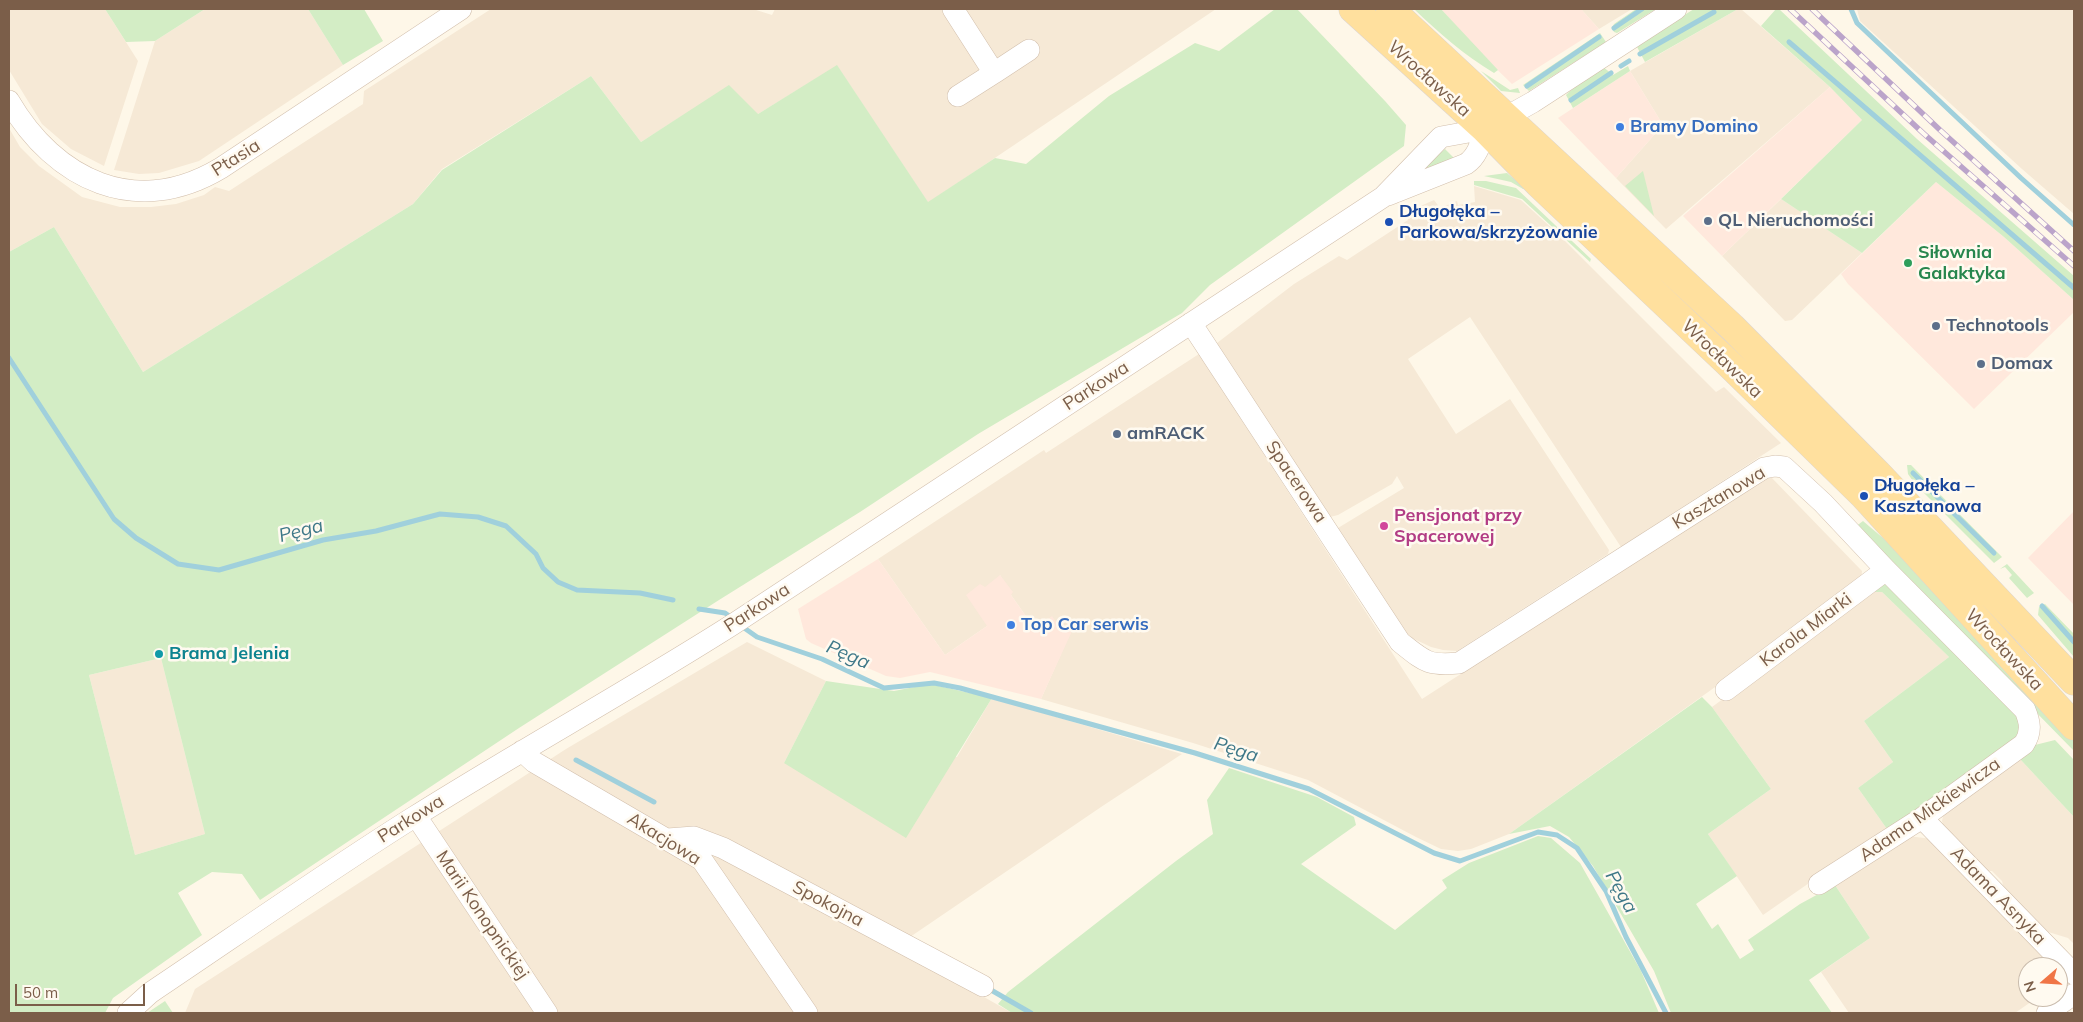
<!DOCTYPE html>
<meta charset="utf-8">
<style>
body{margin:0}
#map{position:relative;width:2083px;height:1022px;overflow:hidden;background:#fef7e8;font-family:Mulish,sans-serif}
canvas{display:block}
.frame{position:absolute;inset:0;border:10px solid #7b5e49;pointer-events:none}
.north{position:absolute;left:2018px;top:957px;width:50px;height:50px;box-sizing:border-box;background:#fffaf0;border:1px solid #cabcad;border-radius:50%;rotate:251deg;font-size:14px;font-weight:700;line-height:20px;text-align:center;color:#7b5e49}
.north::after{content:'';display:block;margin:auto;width:18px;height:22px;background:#f07546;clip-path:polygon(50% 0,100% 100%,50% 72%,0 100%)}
.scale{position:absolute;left:15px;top:984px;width:130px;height:22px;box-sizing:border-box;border:2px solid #7b5e49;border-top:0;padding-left:6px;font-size:15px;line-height:18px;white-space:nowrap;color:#7b5e49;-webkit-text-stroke:4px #fffaf0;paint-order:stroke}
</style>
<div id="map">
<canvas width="2083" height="1022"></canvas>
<div class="frame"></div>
<div class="north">N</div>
<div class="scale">50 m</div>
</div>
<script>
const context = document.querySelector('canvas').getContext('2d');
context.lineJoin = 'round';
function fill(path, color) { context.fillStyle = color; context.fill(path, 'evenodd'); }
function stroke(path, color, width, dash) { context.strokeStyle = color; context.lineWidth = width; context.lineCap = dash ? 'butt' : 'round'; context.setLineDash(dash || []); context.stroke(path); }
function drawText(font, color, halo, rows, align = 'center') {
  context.font = font + ' Mulish,sans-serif'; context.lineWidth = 5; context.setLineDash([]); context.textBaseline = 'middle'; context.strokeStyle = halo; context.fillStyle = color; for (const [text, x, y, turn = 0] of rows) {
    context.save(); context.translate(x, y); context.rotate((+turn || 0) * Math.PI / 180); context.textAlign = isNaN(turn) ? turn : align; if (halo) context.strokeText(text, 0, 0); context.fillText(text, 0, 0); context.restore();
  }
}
const residential = new Path2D(`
 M9,9H105L138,61L104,166L71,149L42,124L9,70Z
 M205,9H308L343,65L199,161L159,173L139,174L114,170L155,41Z
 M491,9H753L772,15L775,9H1216L928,203L837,66L758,114L682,116L641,142L591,76L442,169L413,204L143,372L54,227L9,252V128L20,147L39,166L82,197L120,207H151L176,204L204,195L215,187L229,191L363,104L364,91Z
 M1581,9H1632L1599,29Z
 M1738,9H1741L1830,87L1666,229L1616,178L1663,125L1630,71Z
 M1857,9H2074V214L2022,169L1860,21Z
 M1474,186L1521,200L1556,232L1716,392L1724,387L1781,443L1621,547L1470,317L1408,359L1456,434L1510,399L1609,550L1608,554L1457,651L1443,650L1431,647L1412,638L1406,633L1338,528L1404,488L1397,476L1392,484L1338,515L1330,517L1217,343L1294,284L1339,256L1347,260L1408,220L1405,213L1434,200L1440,208L1457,201L1458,205L1475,202Z
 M1781,199L1862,253L1792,320L1785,321L1722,256Z
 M1199,354L1422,699L1769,475L1862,571L1861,583L1509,834L1471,849L1458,851L1441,849L1416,837L1308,780L1193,743L1041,699L1071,631L1035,629L1011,595L1000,575L987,626L945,655L878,559L1044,450L1046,453Z
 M1869,592H1882L1949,657L1864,721L1893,762L1858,788L1887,829L1763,915L1708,834L1771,789L1712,707Z
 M747,642L826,681L784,763L957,757L992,698L1182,754L1104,805L910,937L949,977L1012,1013H185L195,989L566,749Z
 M161,658L205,834L135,855L89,675Z
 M2020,759L2074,817V944L2068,938L2045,931L2004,889L2002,881L1992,871H1986L1945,830L1942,821L1944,812Z
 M1908,836L1932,839L2054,967H2028V997H2038L2015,1013H1849L1821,972L1870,938L1835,885Z`);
const commercial = new Path2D(`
 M1441,9H1581L1599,29L1512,84L1480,53Z
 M1630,71L1663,125L1616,178L1558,118Z
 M1830,87L1862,120L1722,256L1683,216Z
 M1936,182L2004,237L2074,300V312L1974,409L1848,284L1841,274Z
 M2074,511V605L2028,558Z
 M878,559L945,655L987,626L966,595L980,584L985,587L1000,575L1013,592L1011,595L1035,629L1052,616L1061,629L1072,631L1041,699L930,672L900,678L886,676L811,643L806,639L798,609Z`);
const green = new Path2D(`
 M105,9H205L155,41L126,42Z
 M308,9H364L383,41L343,65Z
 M1275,9H1297L1385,101L1406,125L1404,146L1210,285L1182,313L978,434L860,512L719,600L519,728L260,900L242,874L212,872L178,893L202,935L113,998L105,1013H9V252L54,227L143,372L413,204L442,170L591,76L641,142L729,85L758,114L837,65L928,202L995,158L1026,164L1109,96L1195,43L1219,51ZM161,658L205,834L135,855L89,675Z
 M1414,9H1441L1498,70L1494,73C1464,55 1439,33 1414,9Z
 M1636,9H1656L1617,33L1614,32L1612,28L1614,24Z
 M1694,9H1738L1645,62L1636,45Z
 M1776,9H1779L1917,139L2074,276V300L2004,237L1936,182L1862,253L1781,199L1862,120L1830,87L1761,26Z
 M1600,33L1606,42L1529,91L1523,85Z
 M1602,66L1613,75L1628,66L1630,71L1573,108L1566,95L1570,91Z
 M1481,71L1510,90L1518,88L1520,93L1501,91Z
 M1445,149L1455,159L1414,175Z
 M1643,171L1654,216L1625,186Z
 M1507,173L1526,189H1523L1511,182L1484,176Z
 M1474,181H1486L1516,188L1591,259L1590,262L1522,199L1474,185Z
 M1907,465H1911L2002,557L1994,563L1915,484L1908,474Z
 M1863,521L1890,544L2074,740V751L1855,527Z
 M2007,564L2034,593L2027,598L2009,578L2012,575L2005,567L2000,569Z
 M1887,583L2024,723L2018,743L1887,829L1858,788L1893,762L1864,721L1949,657L1882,592H1869Z
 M2045,604L2074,634V657L2038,615L2039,607Z
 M826,681L894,691L930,684L992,698L906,838L784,763Z
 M1702,697L1712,707L1771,789L1708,834L1737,876L1696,904L1712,929L1718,924L1740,959L1754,950L1748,940L1800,904L1835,885L1870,938L1809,980L1832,1013H1671L1654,971L1593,866L1569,837L1550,826L1509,834Z
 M2055,740L2074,760V817L2020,759L2031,746Z
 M1229,768L1317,797L1354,817L1356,825L1301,864L1395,930L1447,888L1442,880L1469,863L1538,836L1551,838L1580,863L1641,971L1659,1013H1012L998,1004L1008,992L1176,861L1213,834L1207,800Z
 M165,1001L173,1013H147Z`);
const stream = new Path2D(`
 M1851,9L1857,23L2021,178L2074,225
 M1614,28L1642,9
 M1789,42L2074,288
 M1640,54L1714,12
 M1621,66L1629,61
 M1527,86L1599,37
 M1571,100L1611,73
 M9,358L114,519L136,538L178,564L219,570L323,540L376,531L440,514L478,517L506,526L536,554L543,568L558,582L577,590L640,593L673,600
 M1913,473L1994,553
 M2042,606L2074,642
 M699,609L725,613L732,618
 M740,625L757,637L822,659L884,688L934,683L960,688L1195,753L1309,789L1434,853L1460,861L1538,832L1557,835L1577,848L1606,891L1626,937L1666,1013
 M576,760L654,802
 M991,990L1031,1013`);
const minor = new Path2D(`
 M953,9L994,73L958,96
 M994,73L1029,50
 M9,101C55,180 136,219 221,168L461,9
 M1388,195L1466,164C1478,156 1481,142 1485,129
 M1191,323L1400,642C1424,661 1427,666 1459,663L1764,468L1775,466L1784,467L1823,503L1886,570L2025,710C2030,722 2032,732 2024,744L1922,818L1819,884
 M1726,690L1886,570
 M522,751L534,762L702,860L807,1013
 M416,816L547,1013
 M1922,818L2074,974
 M668,839L694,837L723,848L983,986
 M128,1013L150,993C238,934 325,873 414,817C519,751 628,691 732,625L1383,197L1441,137L1485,129L1533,102L1676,9
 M2047,1013L2074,994`);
const major = new Path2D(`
 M1353,9L1485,129L1539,184L1727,362L1864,496L2074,726
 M1390,9L1732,327L1877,473L2074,681`);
const rail = new Path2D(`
 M1790,9L1923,133L2074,266
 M1812,9L1940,130L2074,251`);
const markers = [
 [1620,127,5,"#3f7fe0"],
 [1708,221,5,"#5c6f8a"],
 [1389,222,5,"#1a4fb4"],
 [1908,263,5,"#2e9e5b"],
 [1936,326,5,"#5c6f8a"],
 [1981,364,5,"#5c6f8a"],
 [1117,434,5,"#5c6f8a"],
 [1864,496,5,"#1a4fb4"],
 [1384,526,5,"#d1479c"],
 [1011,625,5,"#3f7fe0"],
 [159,654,5,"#0f9aa8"]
];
const streetNames = [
 ["Wrocławska",1429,79,42],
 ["Ptasia",236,158,-32],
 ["Wrocławska",1722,359,44],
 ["Parkowa",1096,386,-33],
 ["Spacerowa",1296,482,56],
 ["Kasztanowa",1719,498,-31],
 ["Parkowa",757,608,-33],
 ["Karola Miarki",1806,630,-37],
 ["Wrocławska",2004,650,47],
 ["Adama Mickiewicza",1930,810,-35],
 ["Parkowa",411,819,-32],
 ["Akacjowa",664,839,32],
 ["Adama Asnyka",1998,896,46],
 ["Spokojna",828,904,28],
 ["Marii Konopnickiej",482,915,56]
];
const shopNames = [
 ["Bramy Domino",1630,127],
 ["Top Car serwis",1021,625]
];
const transitNames = [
 ["Długołęka –",1399,212],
 ["Parkowa/skrzyżowanie",1399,233],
 ["Długołęka –",1874,486],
 ["Kasztanowa",1874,507]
];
const serviceNames = [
 ["QL Nieruchomości",1718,221],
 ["Technotools",1946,326],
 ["Domax",1991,364],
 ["amRACK",1127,434]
];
const leisureNames = [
 ["Siłownia",1918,253],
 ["Galaktyka",1918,274]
];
const hotelNames = [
 ["Pensjonat przy",1394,516],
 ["Spacerowej",1394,537]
];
const cultureNames = [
 ["Brama Jelenia",169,654]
];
const waterNames = [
 ["Pęga",301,531,-15],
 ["Pęga",848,655,23],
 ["Pęga",1236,750,17],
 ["Pęga",1621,892,61]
];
fill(residential, '#f6e9d6');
fill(commercial, '#ffe8dc');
fill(green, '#d3edc5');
stroke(stream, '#a0d0dc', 5);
stroke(minor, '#d2bfac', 22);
stroke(major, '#ddd5d0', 29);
stroke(minor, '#fff', 21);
stroke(major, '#ffe09e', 28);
stroke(rail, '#bba4ca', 5.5);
stroke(rail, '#fffaf0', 4, [11]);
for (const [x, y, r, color] of markers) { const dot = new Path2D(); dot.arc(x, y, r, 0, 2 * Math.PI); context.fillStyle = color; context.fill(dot); stroke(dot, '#fffaf0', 2); }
drawText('18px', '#7b5e49', '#fffaf0', streetNames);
drawText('bold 18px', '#366cbe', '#fffaf0', shopNames, 'left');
drawText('bold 18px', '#164399', '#fffaf0', transitNames, 'left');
drawText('bold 18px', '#4e5e75', '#fffaf0', serviceNames, 'left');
drawText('bold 18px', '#27864d', '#fffaf0', leisureNames, 'left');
drawText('bold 18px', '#b23c85', '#fffaf0', hotelNames, 'left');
drawText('bold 18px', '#0d838f', '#fffaf0', cultureNames, 'left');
drawText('italic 19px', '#3e7888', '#fffaf0', waterNames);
</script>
